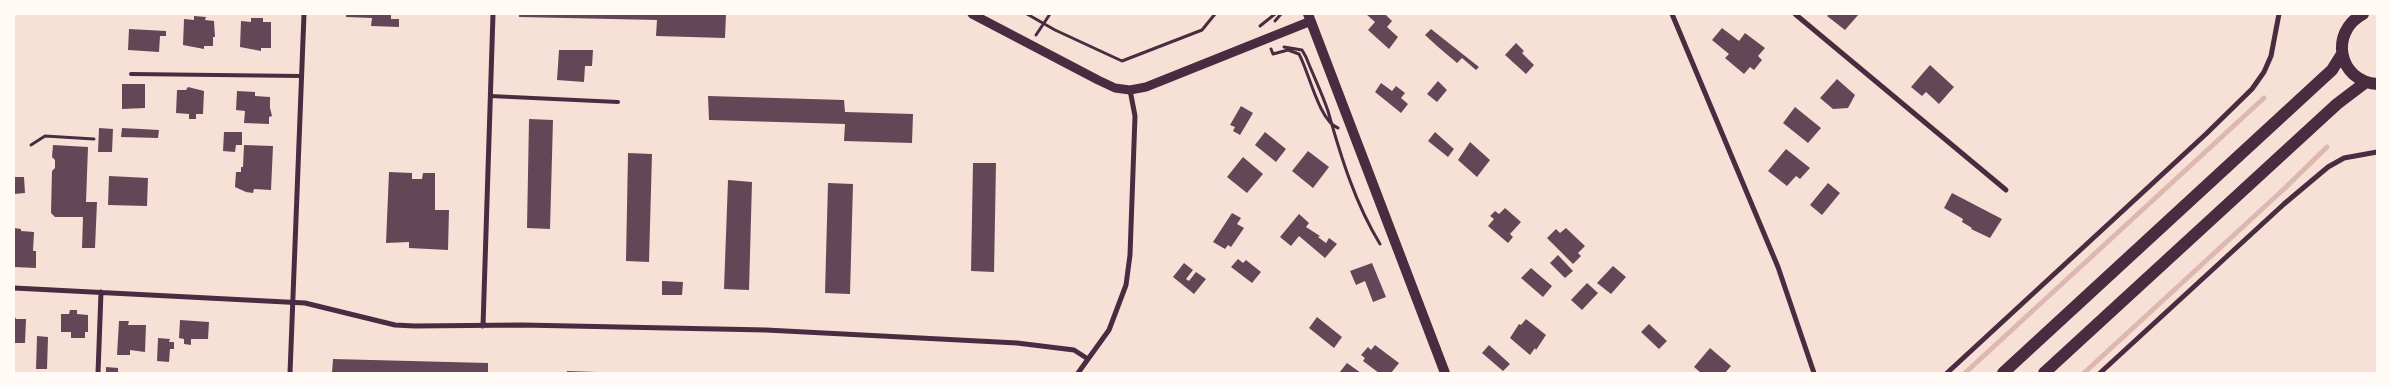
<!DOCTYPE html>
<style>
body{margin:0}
#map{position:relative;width:2391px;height:387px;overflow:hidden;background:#f7e1d7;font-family:Karla,sans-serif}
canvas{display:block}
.frame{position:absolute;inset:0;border:15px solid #fffaf5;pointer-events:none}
</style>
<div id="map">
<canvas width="2391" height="387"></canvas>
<div class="frame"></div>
</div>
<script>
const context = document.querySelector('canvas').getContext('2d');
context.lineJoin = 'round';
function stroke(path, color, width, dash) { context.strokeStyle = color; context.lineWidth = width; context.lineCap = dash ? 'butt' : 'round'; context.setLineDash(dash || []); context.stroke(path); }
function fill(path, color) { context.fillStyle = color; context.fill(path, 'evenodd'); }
const stream = new Path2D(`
 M1965,373L2264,98
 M2084,373L2285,188L2327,147`);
const building = new Path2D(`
 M346,14H391V19H399V27L371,26L372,18L346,17Z
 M519,14H726L725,38L656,36L657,20L519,17Z
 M1366,14H1385L1392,21L1387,27L1398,37L1389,49L1368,30L1375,22Z
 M1829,14H1859L1845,30L1827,16Z
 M194,16L206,17L205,20L214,21L215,37H213V46H204V49L183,45L184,19L194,20Z
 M251,18H263V22H271V48H261V51L240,47L241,21L251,22Z
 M1722,28L1739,41L1745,33L1765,48L1758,56L1762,60L1754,70L1750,67L1744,74L1725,58L1729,54L1712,40Z
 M129,29L166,31V36H160L159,52L128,50Z
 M1431,29L1479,67L1476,70L1462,58L1457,63L1437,46L1425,35Z
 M1516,43L1524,51L1522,53L1534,65L1526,74L1505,55Z
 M559,50H593L592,66H585L584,82L557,80Z
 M1930,65L1954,87L1939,104L1926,92L1922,96L1911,87Z
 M1837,79L1855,95L1848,108L1833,109L1820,98Z
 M1438,81L1447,90L1437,102L1427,94Z
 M1381,83L1392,91L1396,86L1405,93L1401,98L1408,104L1401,113L1375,92Z
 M122,84H145V108L122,109Z
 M188,87L204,91L203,114H196V119H189V114L176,113L177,90H186Z
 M237,91L255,92V96L270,97V108L272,116L269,117V124L244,123L245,111L236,110Z
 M708,96L844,100L845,112L913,114L912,143L844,141L845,124L709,120Z
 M1241,106L1253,113L1240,135L1233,131L1235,127L1230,125Z
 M1795,107L1821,128L1808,143L1783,123Z
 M529,119L553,120L550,229L527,228Z
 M99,128L113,129L112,152H98Z
 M122,128L159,130L158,138L121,137Z
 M224,132H242V145H236L235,152L223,151Z
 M1265,132L1286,149L1276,162L1255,145Z
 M1435,132L1454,149L1448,157L1428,141Z
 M1470,142L1490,160L1477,177L1458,160Z
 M53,145L88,147L86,202H97L95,248H82L83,217H55L51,213L52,171L55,168V160L52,157Z
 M244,145L273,146L271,190L254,189L253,193L246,192L235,187L236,172H241V167H243Z
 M1786,149L1810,168L1800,179L1796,176L1787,186L1768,171Z
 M1308,151L1329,167L1313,188L1292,171Z
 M628,153L652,154L649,262L626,261Z
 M1243,157L1263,174L1247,193L1227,177Z
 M973,163H996L994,272L971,271Z
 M389,172L412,173V179H422L423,173H435V210H449L448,250L409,248V242L386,243Z
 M109,176L148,178L147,206L108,205Z
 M14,177H24L25,193L14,194Z
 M728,180L752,182L749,290L724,289Z
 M828,183L853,184L850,294L825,293Z
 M1828,183L1840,193L1822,215L1810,205Z
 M1952,193L2002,219L1990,238L1971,229L1972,228L1962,222L1963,219L1944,208Z
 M1505,208L1521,222L1510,234L1513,237L1508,243L1488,226L1494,219L1490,216L1495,211L1499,214Z
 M1232,213L1241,218L1237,224L1244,228L1231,247L1228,245L1225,249L1213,242Z
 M1299,214L1309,223L1306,227L1320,236L1318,237L1326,243L1329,238L1337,244L1325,258L1299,236L1291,246L1280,237Z
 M14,228L21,229V231L34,232L33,251H36V268L14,267Z
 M1566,228L1585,246L1578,253L1581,256L1573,264L1547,238L1556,229L1560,233Z
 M1558,255L1573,271L1565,278L1550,263Z
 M1238,259L1243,263L1246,260L1261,272L1252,283L1231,267Z
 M1184,263L1193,270L1186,279L1189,281L1196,272L1206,279L1194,294L1173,277Z
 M1372,263L1386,297L1373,302L1365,281L1356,285L1350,271Z
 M1613,266L1626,277L1611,294L1597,283Z
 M1531,268L1552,286L1543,297L1521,278Z
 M662,281L683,282L682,295H662Z
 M1587,283L1598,293L1582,310L1571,300Z
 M70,310H77V314L88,315V332H85V338H71V332H61V314H69Z
 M14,315L16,319H26L25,343H14Z
 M1317,317L1342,337L1334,348L1309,328Z
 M1526,319L1546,335L1536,350L1535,348L1530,355L1510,338L1519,324L1521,325Z
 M180,320L209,322L208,339H191V345L184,344V339L179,338Z
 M119,321H129L128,325H146L145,352L130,350V355H117Z
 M1649,324L1667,341L1659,349L1641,332Z
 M37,336L48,337L47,369H36Z
 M158,338L170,339L169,342H174V349H170L169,362L157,361Z
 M1375,345L1399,363L1391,373H1379L1363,361L1365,358L1361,355L1368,347L1371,350Z
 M1489,345L1510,364L1503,371L1482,353Z
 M1710,348L1731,366L1725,373H1701L1694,367Z
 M333,359L488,363V373H332Z
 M1347,363L1361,373H1339Z
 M106,367L118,368V373H106Z
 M567,371L598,372V373H567Z`);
const path = new Path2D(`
 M1027,14L1055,30L1122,61L1202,30L1215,14
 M1275,21L1281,14
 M1260,26L1275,14
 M1036,35L1050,14
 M1284,47L1302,50L1306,57C1313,75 1322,93 1328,111C1341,157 1355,203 1380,244
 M1271,49L1273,54L1288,50L1299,54C1309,72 1319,121 1338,128
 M31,145L45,136L94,139`);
const service = new Path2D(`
 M131,74L301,76
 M490,96L618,102`);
const minor = new Path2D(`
 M1672,14L1778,267L1814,373
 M1795,14L2006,190
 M14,288L305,303L395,325L415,326L522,325L766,330L1017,343L1074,350L1088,359
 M483,326L493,14
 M98,373L101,292
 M290,373L304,14
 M1078,373L1109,330L1126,285L1130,255L1135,116L1130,90
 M1947,373L2206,134L2252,89L2264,72L2271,56L2279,14
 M2100,373L2284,204L2328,167L2344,158L2377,152`);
const tertiary = new Path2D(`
 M972,14L1098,80L1115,88L1130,90L1146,87L1311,21`);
const secondary = new Path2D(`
 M1308,14L1445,373`);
const primary = new Path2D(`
 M2363,14C2329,32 2338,81 2377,84
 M2003,373L2332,70L2342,54
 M2044,373L2337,104L2366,82`);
stroke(stream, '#dcb8b0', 5);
fill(building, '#644757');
stroke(path, '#4a2c40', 3);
stroke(service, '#4a2c40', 4);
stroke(minor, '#4a2c40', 5);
stroke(tertiary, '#4a2c40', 9);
stroke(secondary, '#4a2c40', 10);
stroke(primary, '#4a2c40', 12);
</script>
